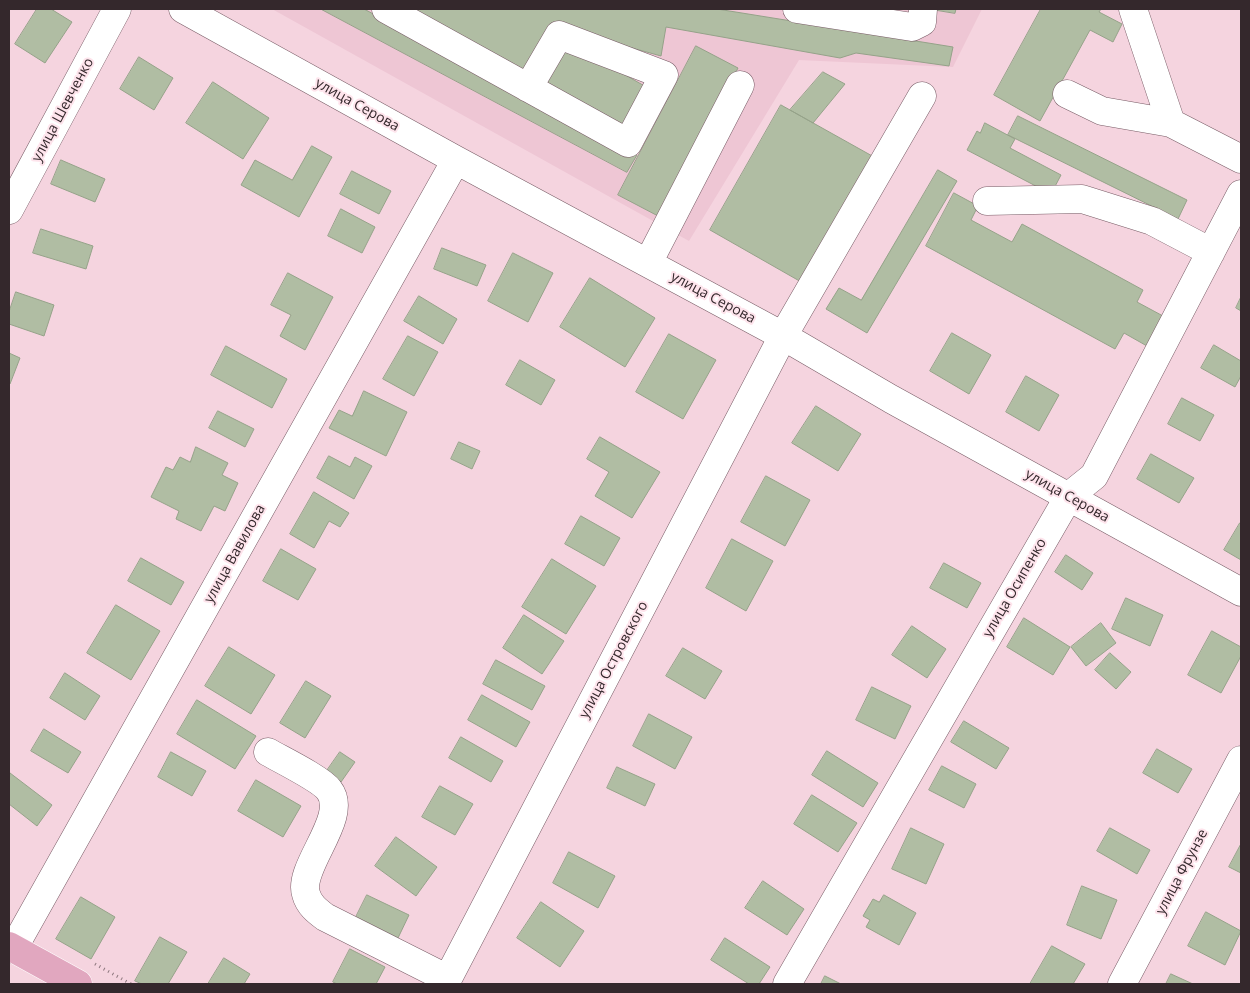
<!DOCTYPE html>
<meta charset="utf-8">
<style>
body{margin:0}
#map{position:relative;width:1250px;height:993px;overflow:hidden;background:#f5d4df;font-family:"Open Sans",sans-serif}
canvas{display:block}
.frame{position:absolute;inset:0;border:10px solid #34282c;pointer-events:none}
</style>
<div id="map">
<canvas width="1250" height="993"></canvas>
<div class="frame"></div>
</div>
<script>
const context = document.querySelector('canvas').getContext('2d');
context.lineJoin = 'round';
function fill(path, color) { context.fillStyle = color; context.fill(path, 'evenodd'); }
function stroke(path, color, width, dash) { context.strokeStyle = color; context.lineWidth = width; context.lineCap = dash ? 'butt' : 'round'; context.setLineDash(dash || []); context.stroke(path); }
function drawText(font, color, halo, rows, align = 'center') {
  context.font = font + ' "Open Sans",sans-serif'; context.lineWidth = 4; context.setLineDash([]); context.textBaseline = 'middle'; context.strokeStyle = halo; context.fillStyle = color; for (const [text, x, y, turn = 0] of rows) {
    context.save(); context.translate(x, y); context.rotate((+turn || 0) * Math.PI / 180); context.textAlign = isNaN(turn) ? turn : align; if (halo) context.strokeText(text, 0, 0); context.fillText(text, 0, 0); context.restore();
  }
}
const built = new Path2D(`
 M272,9H982L953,67L799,60L689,241Z`);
const building = new Path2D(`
 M37,9H51L72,22L45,63L15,44Z
 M321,9H364L637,155L627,172Z
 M408,9H717L953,47L949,66L856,53L840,58L666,27L661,56L557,27L526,75Z
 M929,9H956L955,13Z
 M1041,9H1101L1099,12L1122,24L1113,42L1090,30L1040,121L994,95Z
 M564,40L648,88L625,128L541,81Z
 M696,46L738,68L660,217L618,195Z
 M139,57L173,78L154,110L120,89Z
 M823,72L845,84L813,123L790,110Z
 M213,82L269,118L243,159L186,123Z
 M781,105L874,157L803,283L710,230Z
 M1018,116L1187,200L1178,219L1008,135Z
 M985,123L1015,139L1010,148L1061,175L1051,194L967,150L977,131L980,133Z
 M312,146L332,157L299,217L241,185L255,160L292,180Z
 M61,160L105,179L95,202L51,184Z
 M938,170L957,181L867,333L826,309L839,288L861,300Z
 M352,171L391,191L379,214L340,194Z
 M954,193L978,206L971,220L1012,242L1022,224L1143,290L1137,302L1163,316L1147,346L1124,333L1115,349L926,246Z
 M341,209L375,227L362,253L328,236Z
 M41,229L93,246L86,269L33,253Z
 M442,248L486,265L477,286L434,269Z
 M513,253L553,273L528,322L488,301Z
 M288,273L333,297L305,350L280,336L291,315L271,305Z
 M590,278L655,318L625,367L560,327Z
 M16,292L54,305L44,336L9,324V312Z
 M419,296L457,319L443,344L404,321Z
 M1241,297V311L1236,308Z
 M952,333L991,355L969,394L930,371Z
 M669,334L716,360L683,419L636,392Z
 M408,336L438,352L414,396L383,379Z
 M1214,345L1241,361V376L1235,387L1201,368Z
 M226,346L287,379L272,408L211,375Z
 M9,353L20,358L10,384H9Z
 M520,360L555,380L541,405L506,385Z
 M1026,376L1059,395L1039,431L1006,412Z
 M364,391L407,412L386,456L329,428L339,410L352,416Z
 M1182,398L1214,415L1200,441L1168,424Z
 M816,406L861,434L838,471L792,443Z
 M218,411L254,429L245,447L209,428Z
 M600,437L660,472L632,518L595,496L609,472L587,459Z
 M459,442L480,451L472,469L451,459Z
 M196,447L228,463L222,475L238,483L225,511L214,506L201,531L176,519L179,511L151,497L166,467L173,470L180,457L190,462Z
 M1151,454L1194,478L1179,503L1137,479Z
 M329,456L350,467L355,457L372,466L354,499L317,478Z
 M766,476L810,500L785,546L741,522Z
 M314,492L349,513L340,527L329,521L314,548L290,534Z
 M581,516L620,538L604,566L565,544Z
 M1240,523H1241V560L1224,550Z
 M732,539L773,561L746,611L706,588Z
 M281,549L316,569L298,600L263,581Z
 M1066,555L1093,573L1082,590L1055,572Z
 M141,558L184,582L171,605L128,581Z
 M552,559L596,586L566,634L522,607Z
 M944,563L981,583L967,608L930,588Z
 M1126,598L1163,615L1150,646L1112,629Z
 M116,605L160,631L131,680L87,653Z
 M524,615L564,641L542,674L503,648Z
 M1024,618L1070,647L1053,675L1007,647Z
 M1101,623L1116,643L1086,666L1071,647Z
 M912,626L946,649L927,678L892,655Z
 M1212,631L1241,647V656L1221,693L1188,675Z
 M229,647L275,675L251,714L205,686Z
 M683,648L722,671L705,699L666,676Z
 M1110,653L1131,672L1116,689L1095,670Z
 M496,660L545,686L532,710L483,684Z
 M65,673L100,696L85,720L50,698Z
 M306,681L331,696L305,738L280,723Z
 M872,687L911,706L895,739L856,720Z
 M482,695L530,722L516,747L468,720Z
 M197,700L256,736L235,769L177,734Z
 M649,714L692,737L675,769L633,746Z
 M964,721L1009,748L996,769L951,742Z
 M44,729L81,752L68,773L31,751Z
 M461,737L503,761L491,782L449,758Z
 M1157,749L1192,769L1178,793L1143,773Z
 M827,751L878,783L863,807L812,775Z
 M171,752L206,771L192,796L158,777Z
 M340,752L355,762L341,782L326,772Z
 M942,766L976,784L964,808L929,790Z
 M617,767L655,784L645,806L607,788Z
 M10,773L52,805L37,826L9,804Z
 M256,780L301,806L283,837L238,811Z
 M440,786L473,804L455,835L422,817Z
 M812,795L857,823L838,852L794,824Z
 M911,828L944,844L926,884L892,869Z
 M1110,828L1150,850L1137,874L1097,851Z
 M396,837L437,867L416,896L375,866Z
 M1241,844V873L1229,867Z
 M569,852L615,876L598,908L553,883Z
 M763,881L804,909L787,935L745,908Z
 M1082,886L1117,900L1101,939L1067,925Z
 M367,895L409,915L398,938L356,917Z
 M884,895L916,913L899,945L866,927L870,920L863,916L873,899L879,902Z
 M81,897L115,917L91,959L56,939Z
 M541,902L584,931L560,967L517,938Z
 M1206,912L1241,931L1225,965L1188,946Z
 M160,937L187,952L168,984H142L135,981Z
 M725,938L770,967L759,984H749L711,960Z
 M1052,946L1085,964L1073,984H1030Z
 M350,949L385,967L376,984H337L333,982Z
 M224,958L250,974L244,984H208Z
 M1171,974L1193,984H1166Z
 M825,976L841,984H821Z`);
const path = new Path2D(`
 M95,964L131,984`);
const minor = new Path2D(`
 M183,9L456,160L783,336L891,399L1241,592
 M386,9L628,143L664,75L559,35L528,88
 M797,9L912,27L922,22L923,9
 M1133,9L1171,123
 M1067,94L1102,111L1171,123L1241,159
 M987,201L1082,199L1152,221L1211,252
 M9,210L117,9
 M648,263L740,85
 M268,752C282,760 321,779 329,790C350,817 297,867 306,894C309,905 317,911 325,917L448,979
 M13,949L456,160
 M445,984L783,336L922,96
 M787,984L1069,496L1094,476L1241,194
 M1122,984L1241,760`);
const major = new Path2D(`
 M9,946L78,984`);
const streetNames = [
 ["улица Серова",357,105,29],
 ["улица Шевченко",63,110,-62],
 ["улица Серова",713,298,28],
 ["улица Серова",1067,496,29],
 ["улица Вавилова",235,554,-61],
 ["улица Осипенко",1015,588,-60],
 ["улица Островского",614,660,-62],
 ["улица Фрунзе",1182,872,-62]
];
fill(built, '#eec6d4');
fill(building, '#b0bda3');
stroke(building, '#95a289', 1);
stroke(minor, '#785c66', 29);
stroke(major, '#fff', 29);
stroke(path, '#8d777e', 3, [1, 4]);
stroke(minor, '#fff', 28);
stroke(major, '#e1a7bf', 28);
drawText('14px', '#34282c', '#fee4ec', streetNames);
</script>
